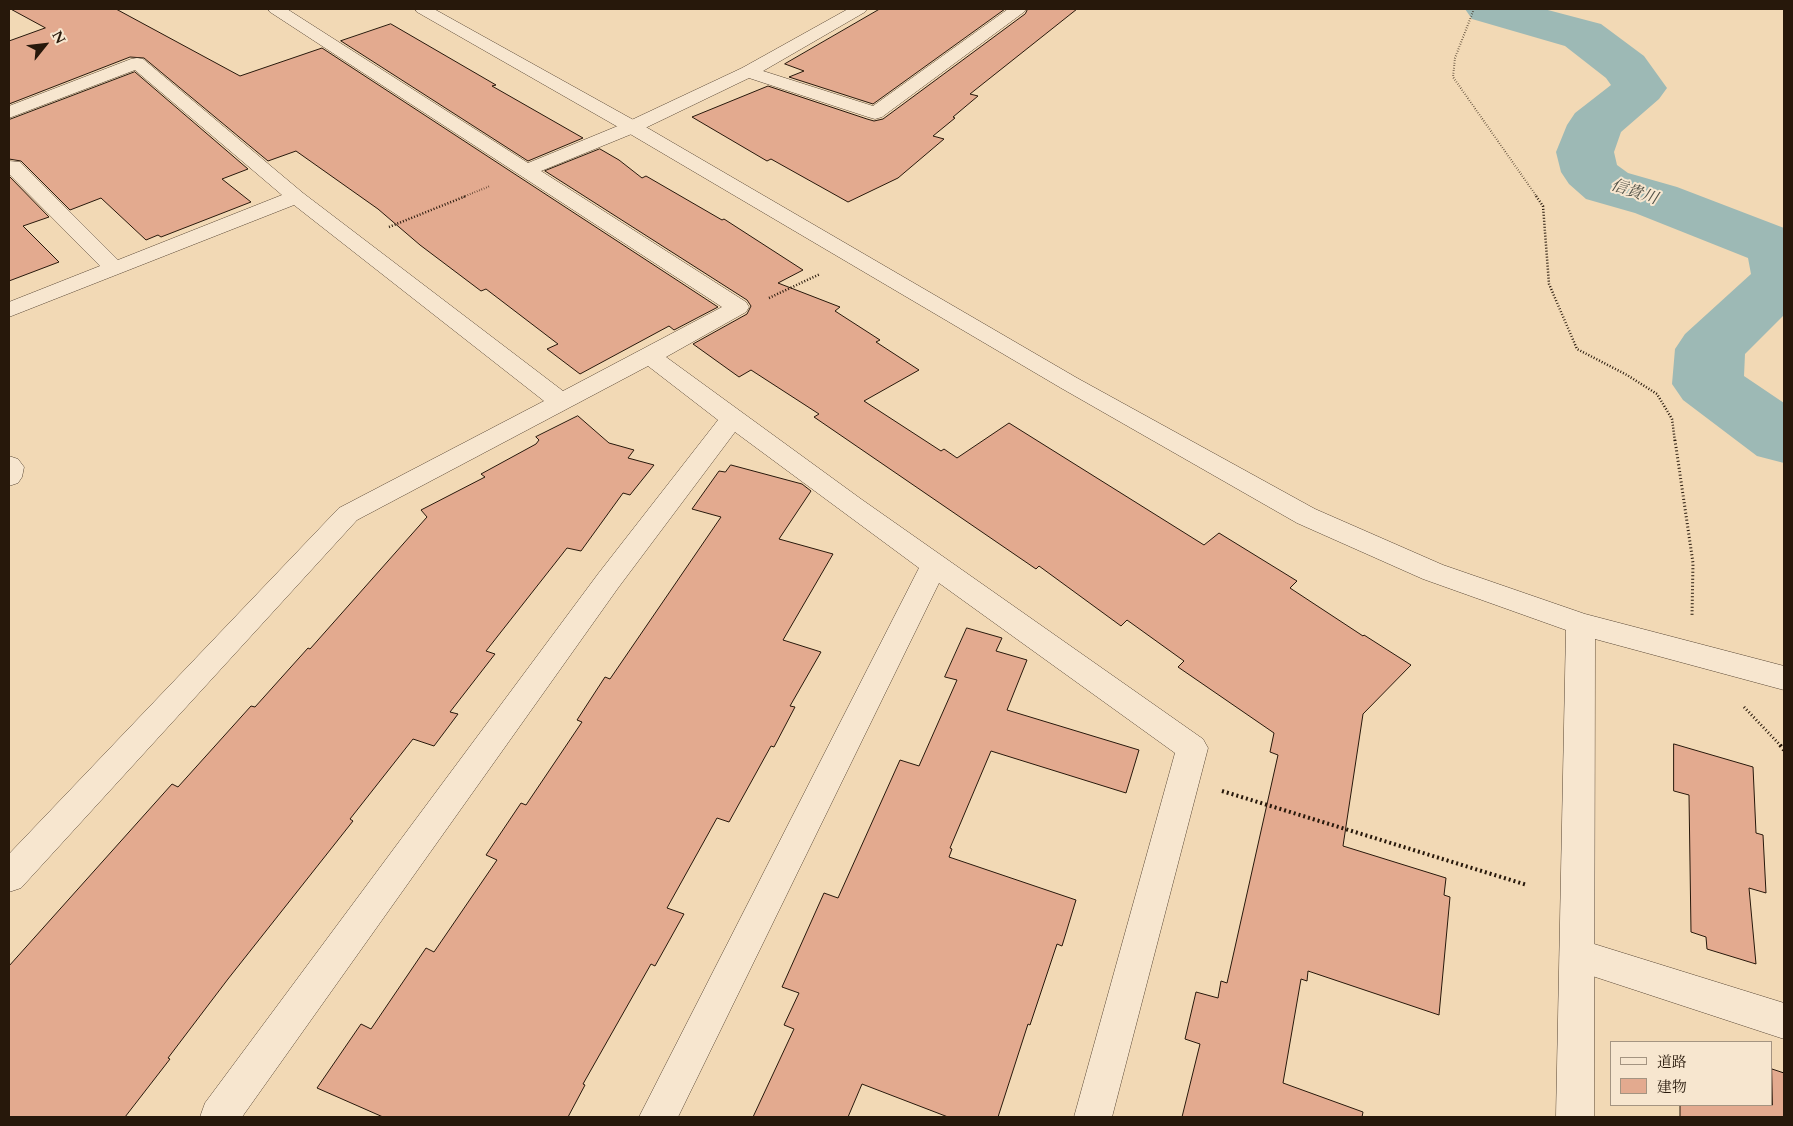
<!DOCTYPE html>
<meta charset="utf-8">
<style>
body{margin:0}
#map{position:relative;width:1793px;height:1126px;overflow:hidden;background:#f2d9b5;font-family:Cardo,"Noto Serif JP",serif}
canvas{display:block}
.frame{position:absolute;inset:0;border:10px solid #27180b;pointer-events:none}
.legend{position:absolute;left:1610px;top:1041px;width:162px;height:65px;box-sizing:border-box;background:#f7e6cf;border:1px solid #a49481;margin:0;padding:6px 9px;list-style:none;font-size:15px;color:#27180b}
.legend li{display:flex;align-items:center;gap:10px;height:25px}
.legend b{width:25px;border:1px solid #a49481}
.north{position:absolute;left:20px;top:20px;width:50px;height:50px;-webkit-text-stroke:4px #f7e6cf;paint-order:stroke;rotate:61deg;font-size:14px;font-weight:700;line-height:20px;text-align:center;color:#27180b}
.north::after{content:'';display:block;margin:auto;width:18px;height:22px;background:#27180b;clip-path:polygon(50% 0,100% 100%,50% 72%,0 100%)}
</style>
<div id="map">
<canvas width="1793" height="1126"></canvas>
<div class="frame"></div>
<ul class="legend">
<li><b style="height:6px;background:#f7e6cf"></b>道路</li>
<li><b style="height:14px;background:#e3aa8f"></b>建物</li>
</ul>
<div class="north">N</div>
</div>
<script>
const context = document.querySelector('canvas').getContext('2d');
context.lineJoin = 'round';
function fill(path, color) { context.fillStyle = color; context.fill(path, 'evenodd'); }
function stroke(path, color, width, dash) { context.strokeStyle = color; context.lineWidth = width; context.lineCap = dash ? 'butt' : 'round'; context.setLineDash(dash || []); context.stroke(path); }
function drawText(font, color, halo, rows, align = 'center') {
  context.font = font + ' Cardo,"Noto Serif JP",serif'; context.lineWidth = 4; context.setLineDash([]); context.textBaseline = 'middle'; context.strokeStyle = halo; context.fillStyle = color; for (const [text, x, y, turn = 0] of rows) {
    context.save(); context.translate(x, y); context.rotate((+turn || 0) * Math.PI / 180); context.textAlign = isNaN(turn) ? turn : align; if (halo) context.strokeText(text, 0, 0); context.fillText(text, 0, 0); context.restore();
  }
}
const river = new Path2D(`
 M1465,9H1544L1601,24L1644,56L1667,88L1659,99L1621,132L1614,152L1617,165L1628,173L1677,187L1784,228V315L1745,354L1744,376L1784,403V463L1757,456L1683,400L1672,384L1675,349L1685,334L1751,274L1748,258L1635,213L1586,199L1569,184L1561,172L1556,152L1567,125L1575,113L1611,85L1606,78L1565,46L1472,19Z`);
const building = new Path2D(`
 M11,9H116L240,76L322,48L718,307L674,330L669,326L580,374L547,349L558,344L486,289L481,291L420,245L378,209L296,151L268,161L144,58L130,57L9,104V41L45,28Z
 M880,9H1005L873,104L789,77L804,71L785,64Z
 M1028,9H1077L970,94L978,96L953,117L955,118L933,136L944,139L898,178L848,202L771,159L767,161L692,117L768,86L867,119L874,121L883,119L1025,14Z
 M391,24L496,85L492,86L583,138L528,161L341,41Z
 M135,72L248,169L222,179L251,202L161,237L158,235L146,240L101,198L70,210L21,161L9,159V120Z
 M600,149L619,160L642,178L646,176L722,220L724,219L803,270L778,283L840,307L835,311L880,340L876,342L919,370L864,401L941,451L944,449L957,458L1009,423L1204,545L1219,533L1297,581L1290,588L1363,636L1364,635L1411,665L1363,714L1343,846L1446,878L1444,895L1450,897L1439,1015L1308,971L1307,981L1301,979L1283,1083L1363,1112L1362,1117H1182L1200,1044L1185,1039L1196,992L1218,998L1221,981L1227,983L1278,755L1270,752L1274,733L1178,667L1184,661L1127,620L1121,626L1039,566L1036,569L814,417L819,414L751,370L739,377L693,344L747,314L751,306L747,300L545,171Z
 M9,176L49,217L23,226L59,262L9,281Z
 M578,416L609,443L634,450L628,458L654,465L630,495L623,493L581,551L567,548L486,651L495,654L450,712L458,714L434,746L413,739L350,819L353,821L228,979L168,1058L170,1059L125,1117H9V966L172,784L178,787L251,706L255,707L308,648L310,649L427,517L421,510L485,477L481,474L536,444L539,440L536,437Z
 M731,465L802,484L811,491L779,539L833,554L783,640L821,652L790,706L795,707L774,747L771,746L729,822L717,818L667,908L684,914L655,966L651,964L583,1084L585,1085L568,1117H383L317,1088L361,1024L371,1029L426,948L434,952L497,860L486,855L521,803L526,805L582,722L577,720L605,677L610,679L721,517L692,509L719,471L725,472Z
 M967,628L1002,638L996,651L1027,660L1007,710L1139,750L1126,793L991,751L950,848L952,849L949,857L1076,900L1062,946L1057,944L1030,1025L1028,1024L998,1117H948L862,1084L848,1117H753L794,1029L784,1025L799,993L782,987L824,893L838,898L900,760L919,766L957,680L945,677Z
 M1674,744L1753,767L1756,833L1763,835L1766,893L1749,888L1756,964L1707,949L1706,937L1691,932L1689,795L1674,791Z
 M1772,1069L1784,1073V1117H1680V1105H1772Z`);
const pathFar3 = new Path2D(`
 M1474,9L1455,58L1453,77L1537,197
 M463,197L490,186`);
const pathFar2 = new Path2D(`
 M1536,196L1543,206L1549,284L1577,349L1627,375L1657,394L1672,419L1675,442
 M389,227L466,196
 M769,298L820,274`);
const pathFar1 = new Path2D(`
 M1675,440L1693,563L1692,616
 M1744,707L1781,746`);
const path = new Path2D(`
 M1780,745L1784,750
 M1222,791L1527,885`);
const minor = new Path2D(`
 M268,9H287L528,163L625,123L742,68L848,9H867L865,12L763,71L873,106L1008,9H1026L1024,12L882,117L875,119L868,117L749,78L639,131L541,171L746,302L749,307L746,312L666,357L861,499L1203,739L1208,748L1112,1117H1074L1175,753L939,583L678,1117H639L919,568L735,432L618,588L242,1117H200L205,1103L598,574L718,420L648,366L357,520L21,888L9,892V854L339,508L544,401L294,205L9,317V302L100,266L9,174V161L20,162L118,260L282,195L135,70L9,118V106L131,59L137,58L143,59L303,193L563,391L722,307L270,12Z
 M9,456L18,459L24,467L22,477L18,483L9,486Z
 M1578,939L1784,1003V1039L1565,967L1560,955L1565,943Z`);
const tertiary = new Path2D(`
 M415,9H434L639,123L1077,378L1315,509L1443,565L1585,614L1784,666V690L1595,639L1594,1117H1556L1566,630L1423,579L1297,523L1061,388L625,131L417,12Z`);
const farWaternames = [
 ["信貴川",1634,193,18]
];
fill(river, '#9db9b5');
fill(building, '#e3aa8f');
stroke(building, '#27180b', 1);
stroke(minor, '#5a4836', 1);
stroke(tertiary, '#5a4836', 1);
stroke(pathFar3, '#27180b', 2, [0.5, 2]);
stroke(pathFar2, '#27180b', 2.5, [1, 2]);
stroke(pathFar1, '#27180b', 3, [1, 2.5]);
stroke(path, '#27180b', 4, [2, 3]);
fill(minor, '#f7e6cf');
fill(tertiary, '#f7e6cf');
drawText('italic 16px', '#505046', '#f7e6cf', farWaternames);
</script>
